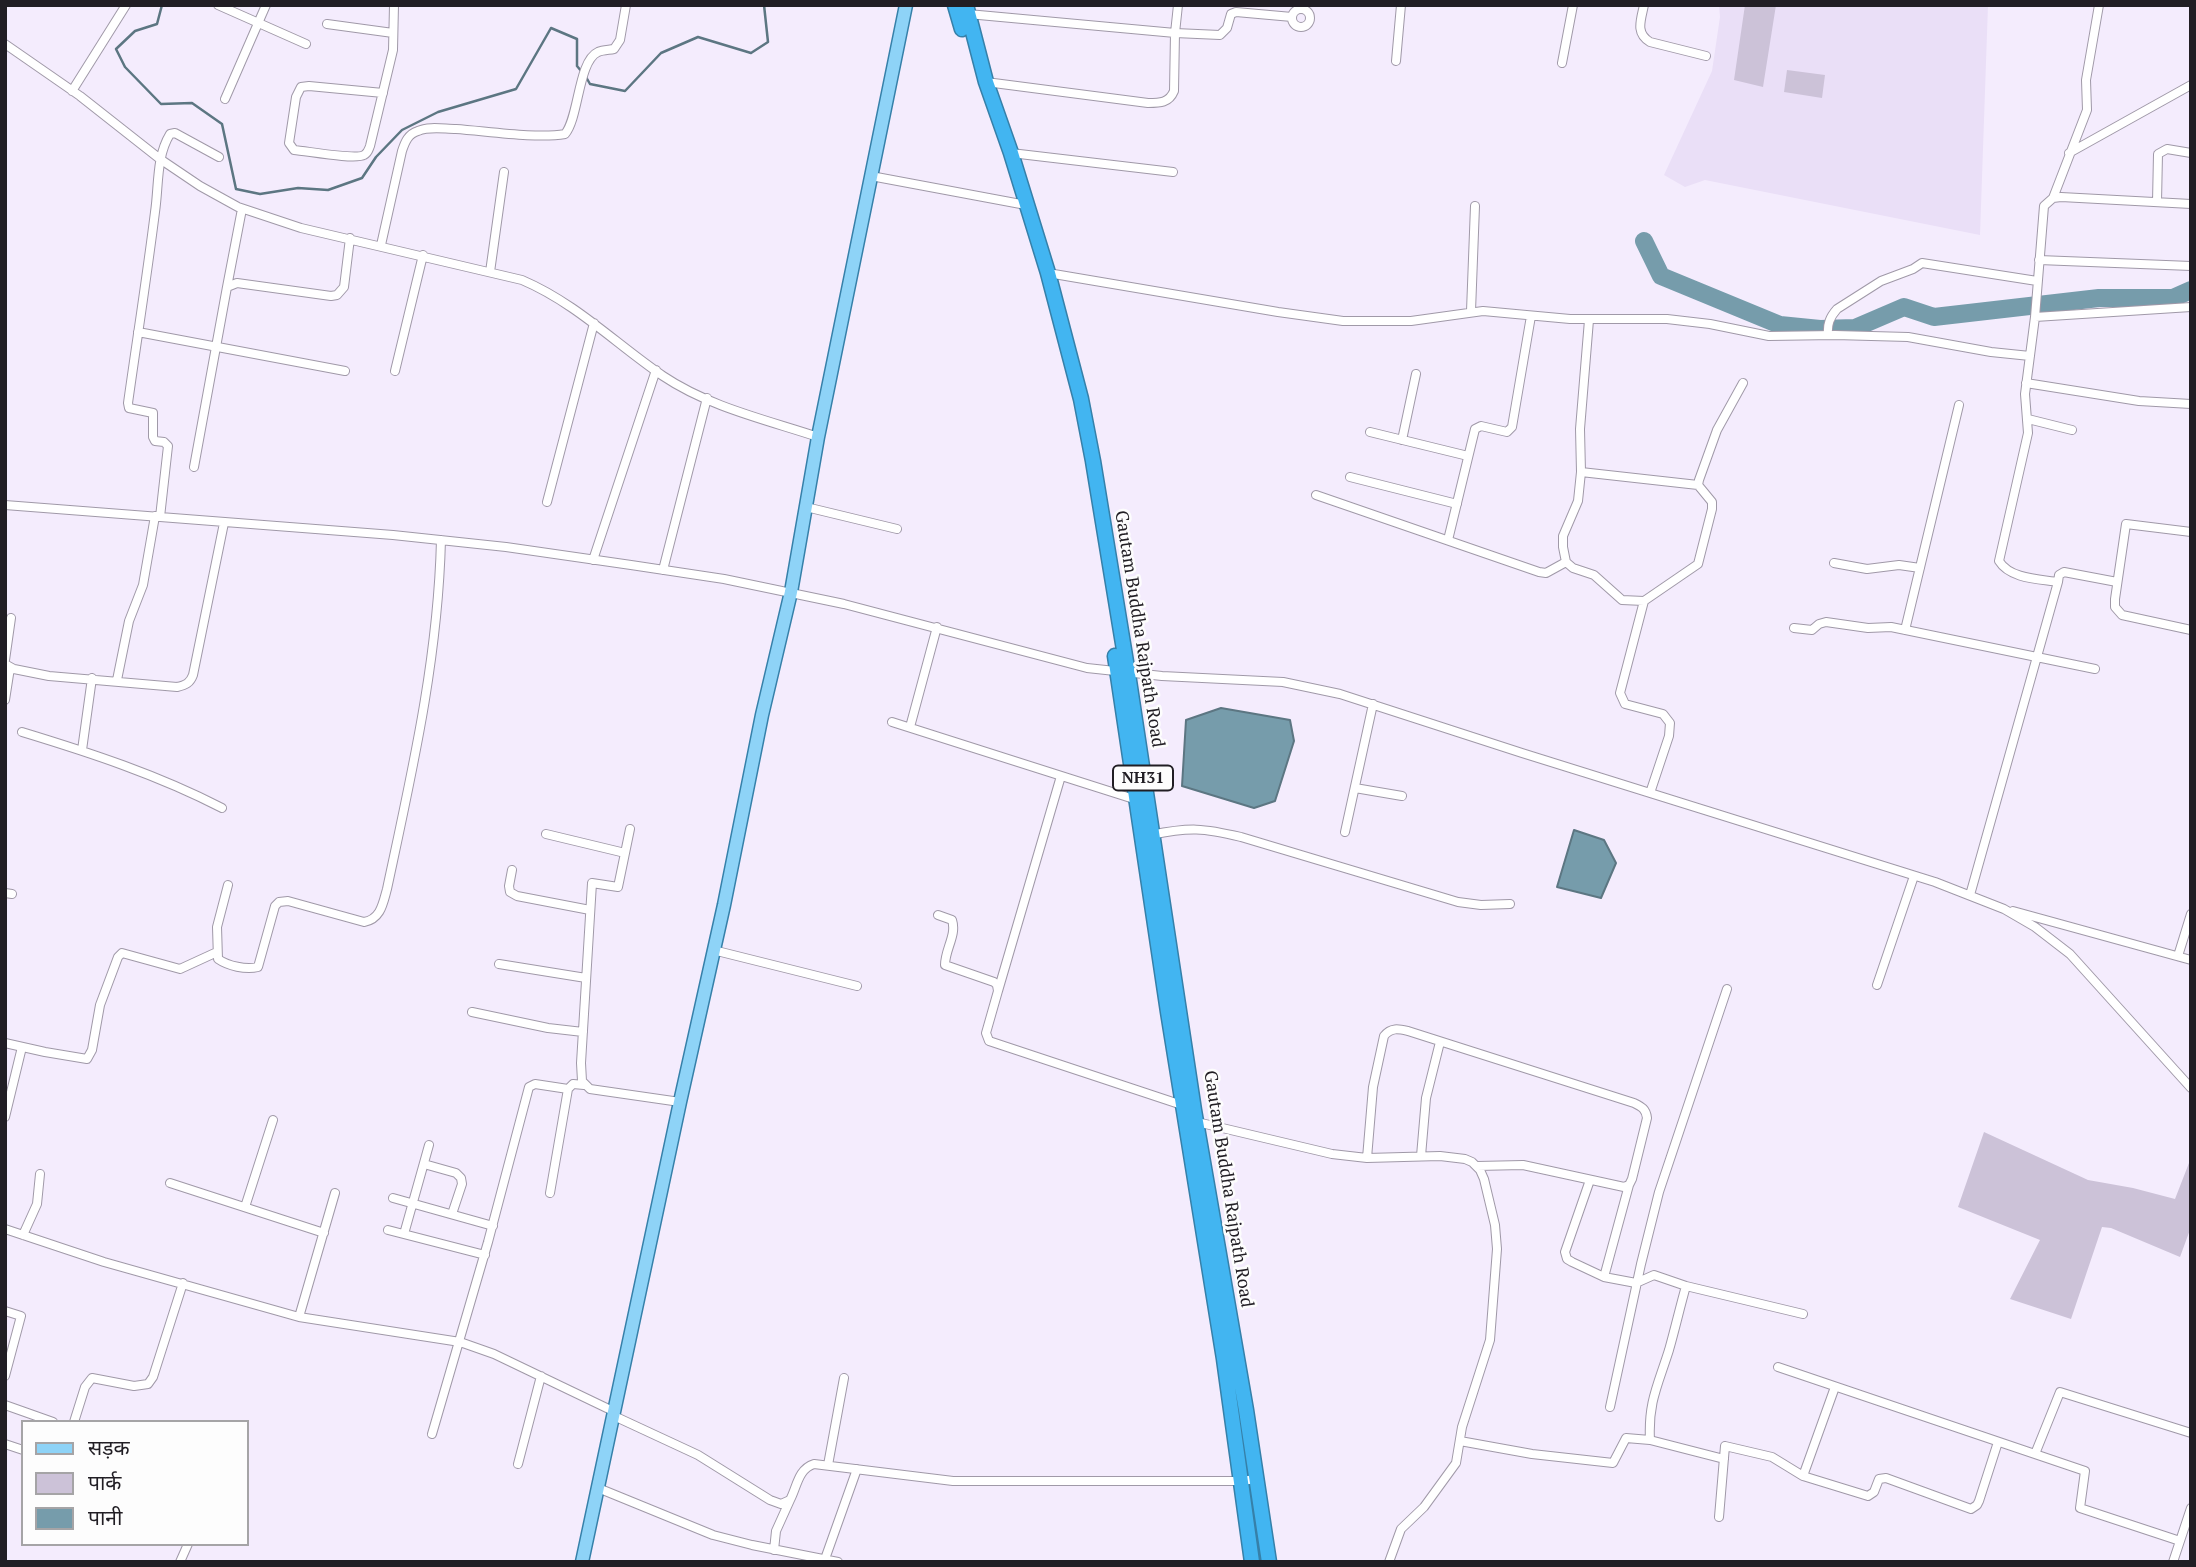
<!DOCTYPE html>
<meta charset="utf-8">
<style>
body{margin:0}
#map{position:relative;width:2196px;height:1567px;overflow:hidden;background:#f4ecfd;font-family:"PT Serif","Noto Sans Devanagari",serif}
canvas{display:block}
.frame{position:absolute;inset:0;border:7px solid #211e24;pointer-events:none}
.legend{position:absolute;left:21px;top:1420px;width:228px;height:126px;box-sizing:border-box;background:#fdfdfd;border:2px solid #a5a4a6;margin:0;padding:9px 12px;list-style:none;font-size:21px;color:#211e24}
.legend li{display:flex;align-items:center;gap:14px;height:35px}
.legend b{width:35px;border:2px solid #a5a4a6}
</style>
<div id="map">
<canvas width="2196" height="1567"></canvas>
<div class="frame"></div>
<ul class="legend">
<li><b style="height:9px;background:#8ed3f7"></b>सड़क</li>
<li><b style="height:19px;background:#ccc2d8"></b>पार्क</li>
<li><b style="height:19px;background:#769cab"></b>पानी</li>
</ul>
</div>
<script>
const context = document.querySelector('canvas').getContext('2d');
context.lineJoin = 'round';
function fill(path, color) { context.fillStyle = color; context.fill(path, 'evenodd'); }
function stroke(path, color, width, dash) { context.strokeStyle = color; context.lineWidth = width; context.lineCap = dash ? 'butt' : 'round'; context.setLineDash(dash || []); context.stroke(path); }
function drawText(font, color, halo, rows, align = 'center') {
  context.font = font + ' "PT Serif",serif'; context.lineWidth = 5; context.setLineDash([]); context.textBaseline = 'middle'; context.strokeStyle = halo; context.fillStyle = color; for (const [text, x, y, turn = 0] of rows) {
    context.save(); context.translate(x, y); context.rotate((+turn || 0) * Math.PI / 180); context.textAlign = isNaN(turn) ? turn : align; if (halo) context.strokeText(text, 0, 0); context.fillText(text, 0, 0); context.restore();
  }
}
const built = new Path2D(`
 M1719,5H1988L1980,235L1705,180L1685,187L1664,175L1712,71L1720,17Z`);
const green = new Path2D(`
 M1745,5H1776L1763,87L1734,80Z
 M1787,70L1825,75L1822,98L1784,92Z
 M1984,1132L2088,1180L2133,1188L2175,1199L2189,1163L2191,1164V1227L2180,1257L2111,1228L2102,1227L2071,1319L2010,1299L2040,1240L1958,1207Z`);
const water = new Path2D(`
 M1221,708L1290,720L1294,741L1275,801L1254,808L1182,786L1186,720Z
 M1574,830L1604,840L1616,863L1601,898L1557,887Z`);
const stream = new Path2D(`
 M162,5L157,24L135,31L116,49L125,67L161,104L192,103L222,124L236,189L260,194L298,188L328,190L362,178L376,157L402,130L438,112L516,89L551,28L577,39V66L582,72
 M586,77L590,84L625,91L661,53L698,37L751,53L768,42L764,5`);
const river = new Path2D(`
 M1644,241L1661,276L1780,325L1820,329L1855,328L1904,307L1934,317L2099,298H2173L2191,290`);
const street = new Path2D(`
 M218,5L306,44
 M1644,5C1641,20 1635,33 1650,42L1706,56
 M1292 18a9 9 0 1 1 18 0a9 9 0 1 1-18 0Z
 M968,14L1175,33L1220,35L1227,28L1231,14L1236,12L1292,17
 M327,24L393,33
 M5,44L80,96L160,159L200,186L238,207L301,228L522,280C576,303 616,344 663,376C709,407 767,420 818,437
 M1396,61L1401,5
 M1562,63L1573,5
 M986,82L1148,103C1160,103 1169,103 1174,91L1175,33L1178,5
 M72,91L126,5
 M383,93L309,86L301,87L296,97L289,143L294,150C307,151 355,160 364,155C368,153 368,151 370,146L393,50L394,5
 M225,99L266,5
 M1011,153L1173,172
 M2069,153L2191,85
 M871,176L1026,205
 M2053,198L2087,110L2086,80L2099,5
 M2157,202L2158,154L2167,149L2191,153
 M381,245L402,151C405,142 408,134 418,131C429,126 444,129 456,129C486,131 537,139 565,134C579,118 578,61 598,52C603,50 609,50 614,49L620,40L626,5
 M2039,260L2191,266
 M490,272L504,172
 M1048,273L1278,312L1343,321H1411L1483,311L1570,319H1667L1710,324L1769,336L1835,335L1908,337L1991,352L2030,356
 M227,287L242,209
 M1471,311L1475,206
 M2035,317L2191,307
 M1589,320L1580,429L1581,472L1578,501L1563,536V547L1566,562L1573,568L1594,575L1622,600L1644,601L1698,564L1712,509V502L1698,485L1699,480L1717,430L1743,383
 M138,332L345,371
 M1828,335C1827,324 1830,317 1837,309L1881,281L1913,269L1922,263L2037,281
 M395,371L423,255
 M2026,383L2139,401L2191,404
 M2028,419L2072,430
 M1370,432L1468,456
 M1402,440L1416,374
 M194,467L227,287L237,283L331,296L337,295L344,287L350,238
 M1581,472L1698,485
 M1350,477L1457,504
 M1316,495L1539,572L1546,573L1566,562
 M547,502L594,323
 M5,505L393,535L506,547L631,565L724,579L844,604L1087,668L1162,676L1283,682L1340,694L1522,753L1935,882L2004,909L2035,927L2070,954L2191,1088
 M806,507L897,529
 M160,517L168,446L164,442L155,441L153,437V413L129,408L128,403C137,339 147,276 155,212C159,185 156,157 170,134L175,133L219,157
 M2191,532L2126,524L2115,599V607L2122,615L2191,630
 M1448,540L1475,429L1481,426L1507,432L1512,427L1531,316
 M593,560L656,370
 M1834,563L1867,569L1899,565L1920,568
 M663,570L707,398
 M2058,582L2059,575L2064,572L2117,582
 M1644,601L1620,693L1625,704L1663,714L1670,723L1669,736L1650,793
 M1794,628L1812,630L1819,624L1826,622L1868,628L1891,627L2095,669
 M1905,630L1959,405
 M5,660L11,618
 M5,664L14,669L49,676L177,687C186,685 190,683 193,675L224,523
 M117,680L129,621L143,585L155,516
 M5,700L10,668
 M892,722L1137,800
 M910,727L937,627
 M22,732C91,753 158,775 222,808
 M82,750L92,678
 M1355,788L1402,796
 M630,829L618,887L592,883L581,1063L582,1081L590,1089L680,1102
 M1345,832L1373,704
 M546,834L625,853
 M1151,835C1190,827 1203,828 1241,837L1458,902L1481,905L1510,904
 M512,870L509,886L510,892L517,896L590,910
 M228,885L217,927L218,959C228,966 246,970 258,967L275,906L279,902L288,901L364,922C381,919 383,903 387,889C412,772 438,660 441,540
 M5,893L12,894
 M1970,895L2058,582C2039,579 2010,579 1999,561L2028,433L2025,394L2035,317L2044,206L2053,198L2061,197L2191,204
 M2013,911L2191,960
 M938,915L952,920C957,935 945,949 945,965L994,982L997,985L998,991L986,1033L989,1041L1182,1105
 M713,950L857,986
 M2178,956L2191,914
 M499,964L586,978
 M1877,985L1914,876
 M998,991L1061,776
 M472,1012L548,1028L583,1032
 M5,1043L45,1052L87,1059L92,1050L100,1005L118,957L122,953L180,969L217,952
 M5,1117L22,1047
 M1197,1122L1332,1154L1367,1158
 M1421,1156L1426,1098L1440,1042
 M424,1164L456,1173L461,1178L462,1184L452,1214
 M1590,1180L1565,1252L1567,1259L1572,1262L1604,1277L1636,1283L1654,1275L1686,1286L1803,1314
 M170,1183L324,1233
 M550,1193L568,1089L573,1084L584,1085
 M393,1198L493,1226
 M245,1207L273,1120
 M5,1229L104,1262L299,1317L460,1342L494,1354L615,1412
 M388,1230L485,1255
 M404,1234L429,1145
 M23,1235L37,1204L40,1174
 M1604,1277L1629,1185
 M5,1311L21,1316L5,1376
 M299,1317L335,1193
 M1778,1367L2085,1471L2080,1508L2180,1541
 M1835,1387L1803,1476L1868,1496L1874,1492L1879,1479L1886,1478L1971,1509L1977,1505L1979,1501L1998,1442
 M5,1405L53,1422
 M1610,1407L1641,1264L1659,1192L1727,989
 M614,1416L698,1455L770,1500L781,1504L790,1500C797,1487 798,1469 814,1464L953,1481H1241L1256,1479
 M74,1422L85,1387L92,1378L134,1386L148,1384L153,1377L183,1283
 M432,1434L488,1242L529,1087L535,1084L568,1089
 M1650,1440C1648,1402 1658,1385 1669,1350C1675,1329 1680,1307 1686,1286
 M1460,1441L1532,1454L1613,1463L1626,1438L1650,1440L1724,1459
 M5,1444L23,1450
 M2035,1454L2060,1392L2191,1433
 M518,1464L541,1376
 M828,1465L844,1378
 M598,1488L713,1535L752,1545L838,1562
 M1719,1517L1725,1446L1772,1457L1803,1476
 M774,1550L776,1531L790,1500
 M825,1559L857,1469
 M180,1562L188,1544
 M1389,1562L1401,1529L1424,1507L1456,1463L1462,1427L1490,1340L1497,1249L1495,1225L1484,1179L1480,1170L1472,1162L1465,1159L1440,1156L1367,1158L1373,1087L1384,1036C1391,1027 1399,1029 1408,1031L1634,1103C1642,1107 1646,1109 1647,1118L1632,1179L1629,1185L1624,1187L1523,1165L1477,1166
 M2173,1562L2191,1508`);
const primary = new Path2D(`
 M582,1562L680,1102L724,905L762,715L791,592L818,437L906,5`);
const highway = new Path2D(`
 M955,5L962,29
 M966,5L986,82L1011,153L1048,273L1081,399L1093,461L1128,674L1194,1110L1246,1410L1269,1562
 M1115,656L1168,1012L1224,1359L1252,1562`);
const shields = [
 [1143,778,60]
];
const shieldNames = [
 ["NH31",1143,778]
];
const streetNames = [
 ["Gautam Buddha Rajpath Road",1139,629,81],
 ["Gautam Buddha Rajpath Road",1228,1189,81]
];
fill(built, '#eadff7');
fill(green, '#ccc2d8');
fill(water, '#769cab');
stroke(water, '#5c7682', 2);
stroke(stream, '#5c7682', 2.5);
stroke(river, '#769cab', 18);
stroke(street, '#a099a8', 10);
stroke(primary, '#3680a9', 15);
stroke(highway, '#3680a9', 17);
stroke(street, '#fff', 8);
stroke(primary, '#8ed3f7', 12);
stroke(highway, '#42b5f1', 14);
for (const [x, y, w] of shields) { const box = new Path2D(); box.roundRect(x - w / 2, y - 12.5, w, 25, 5); context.fillStyle = '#fdfdfd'; context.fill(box); stroke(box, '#211e24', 2); }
drawText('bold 16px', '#211e24', null, shieldNames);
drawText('18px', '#211e24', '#fdfdfd', streetNames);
</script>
